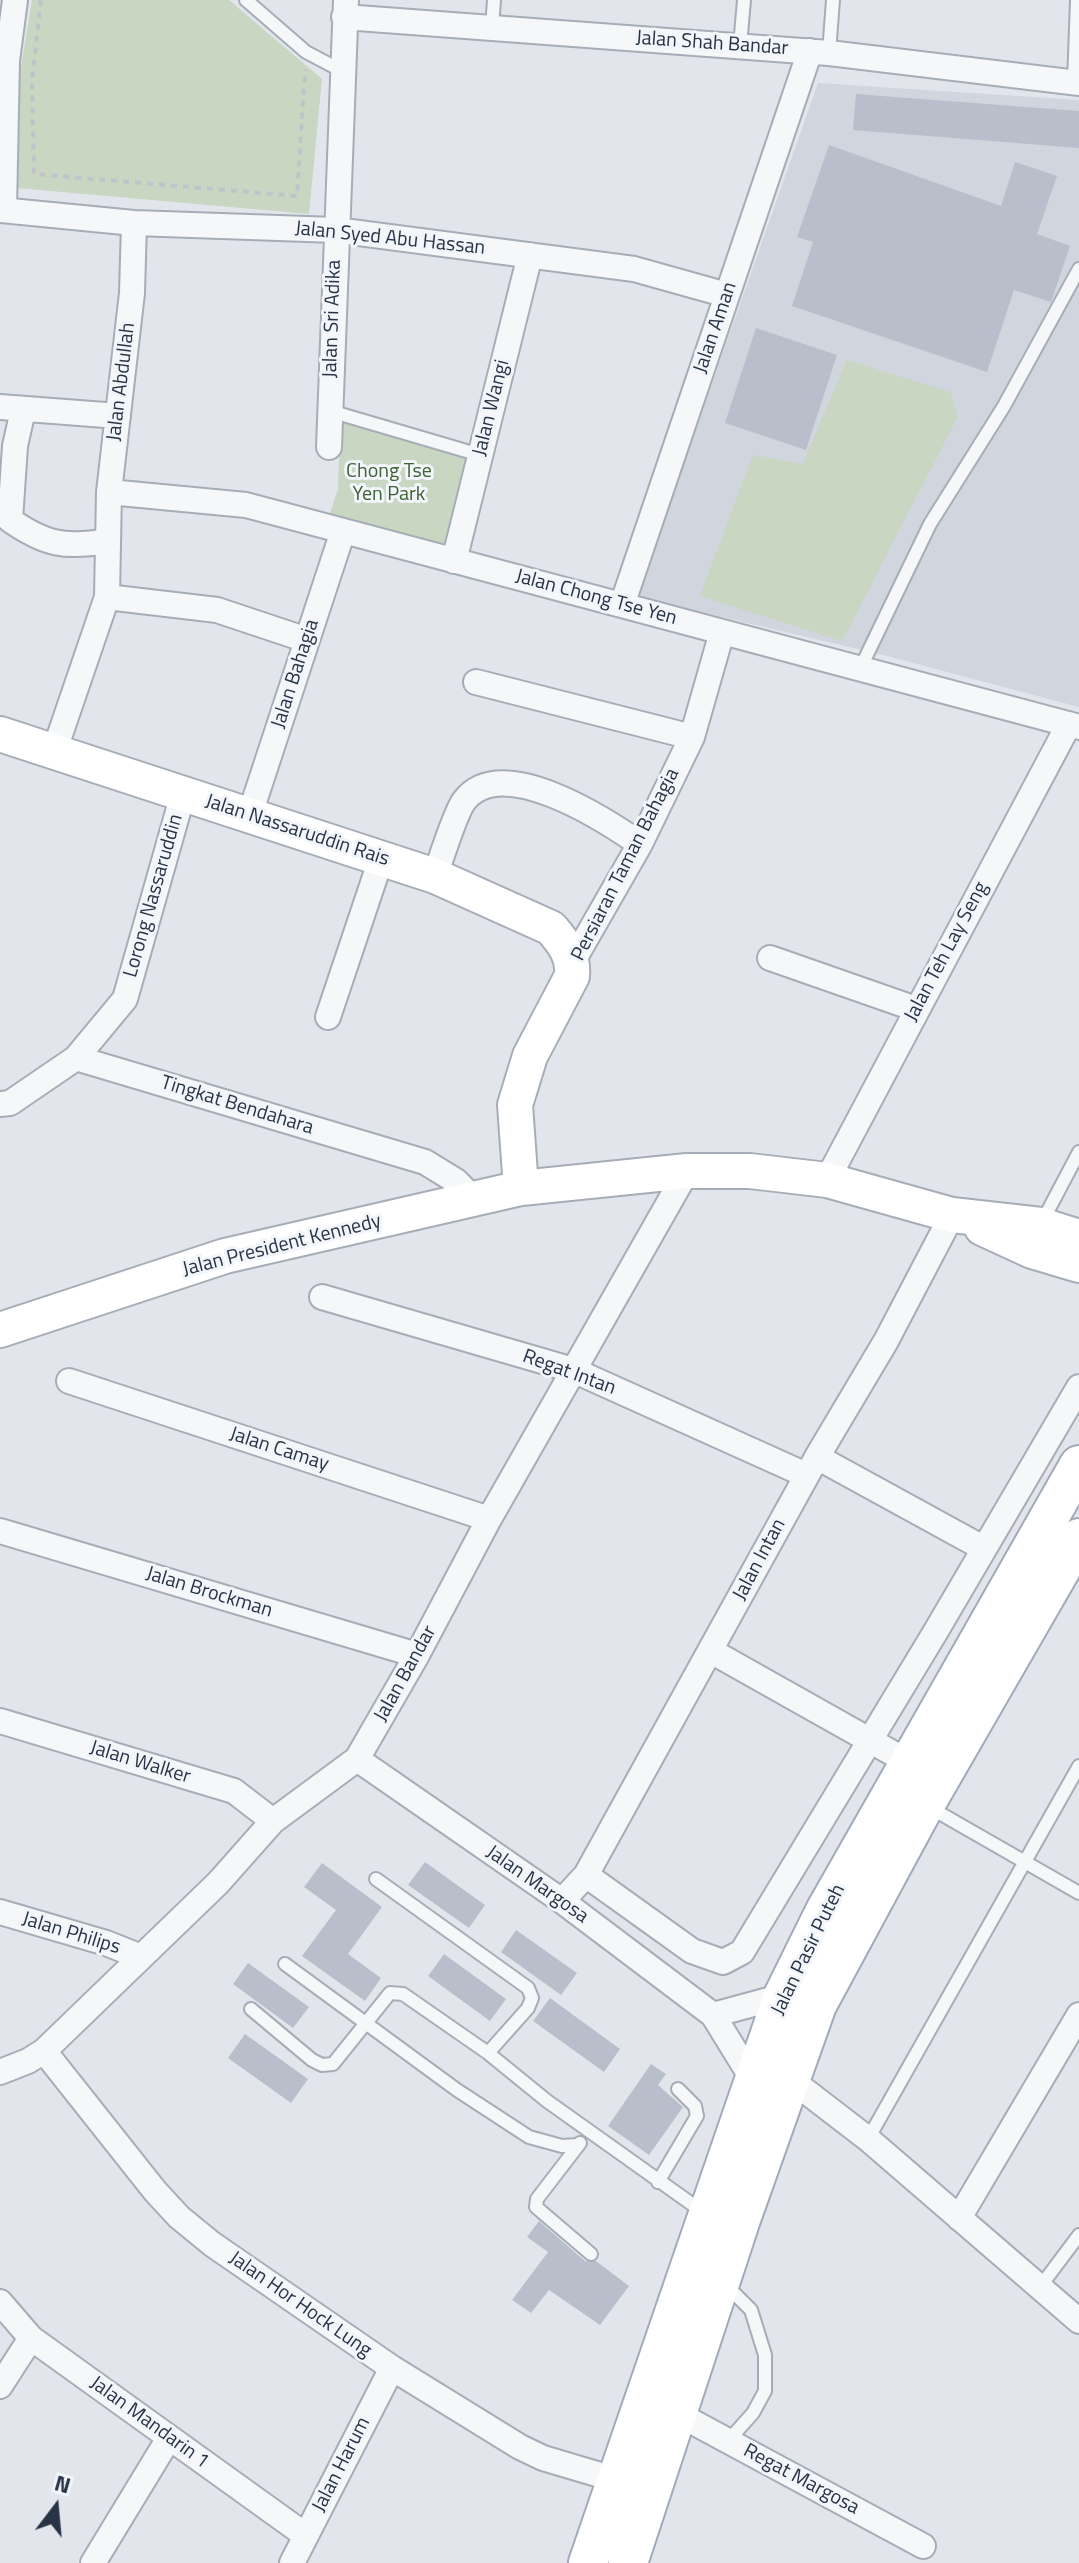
<!DOCTYPE html>
<style>
body{margin:0}
#map{position:relative;width:1079px;height:2563px;overflow:hidden;background:#e2e6ec;font-family:"Titillium Web",sans-serif}
canvas{display:block}
.north{position:absolute;left:16px;top:2467px;width:80px;height:80px;-webkit-text-stroke:6px #f2f5f9;paint-order:stroke;rotate:16deg;font-size:22px;font-weight:700;line-height:32px;text-align:center;color:#283445}
.north::after{content:'';display:block;margin:auto;width:28px;height:36px;background:#283445;clip-path:polygon(50% 0,100% 100%,50% 72%,0 100%)}
</style>
<div id="map">
<canvas width="1079" height="2563"></canvas>
<div class="north">N</div>
</div>
<script>
const context = document.querySelector('canvas').getContext('2d');
context.lineJoin = 'round';
function fill(path, color) { context.fillStyle = color; context.fill(path, 'evenodd'); }
function stroke(path, color, width, dash) { context.strokeStyle = color; context.lineWidth = width; context.lineCap = dash ? 'butt' : 'round'; context.setLineDash(dash || []); context.stroke(path); }
function drawText(font, color, halo, rows, align = 'center') {
  context.font = font + ' "Titillium Web",sans-serif'; context.lineWidth = 6; context.setLineDash([]); context.textBaseline = 'middle'; context.strokeStyle = halo; context.fillStyle = color; for (const [text, x, y, turn = 0] of rows) {
    context.save(); context.translate(x, y); context.rotate((+turn || 0) * Math.PI / 180); context.textAlign = isNaN(turn) ? turn : align; if (halo) context.strokeText(text, 0, 0); context.fillText(text, 0, 0); context.restore();
  }
}
const built = new Path2D(`
 M818,83L1079,100V707L887,656L637,597Z`);
const green = new Path2D(`
 M32,0H229L322,79L309,214L17,188L20,73Z
 M847,360L950,392L958,416L842,641L700,596L753,455L803,464Z
 M340,422L468,458L446,548L329,516L338,489Z`);
const building = new Path2D(`
 M856,94L1079,111V148L853,130Z
 M829,145L1001,206L1015,162L1057,176L1037,234L1070,246L1051,302L1014,290L987,372L792,306L813,242L797,237Z
 M756,328L837,355L806,450L725,423Z
 M425,1862L485,1905L469,1928L408,1885Z
 M322,1863L382,1907L348,1954L381,1978L365,2001L302,1956L336,1910L304,1887Z
 M516,1930L577,1973L561,1995L501,1952Z
 M444,1954L506,1999L490,2021L428,1976Z
 M248,1963L309,2007L293,2028L233,1984Z
 M550,1998L620,2049L604,2072L533,2021Z
 M245,2034L308,2079L291,2103L228,2058Z
 M651,2064L666,2074L658,2085L683,2107L649,2155L608,2126Z
 M539,2221L585,2261H596L629,2286L600,2325L549,2290L531,2313L512,2300L548,2252L527,2237Z`);
const path = new Path2D(`
 M41,0L32,81L34,174L297,196L305,69`);
const lane = new Path2D(`
 M246,0L306,52L342,71
 M492,28L494,0
 M740,46L744,0
 M829,53L833,0
 M1074,83L1077,0
 M330,411L480,455
 M860,669L930,524L1004,406L1079,269
 M1042,1222L1079,1152
 M929,1807L1079,1893
 M376,1879L528,1988L532,1998L528,2008L488,2053
 M285,1964L457,2090L529,2137L562,2146L578,2145
 M251,2009L312,2060L322,2065L333,2064L390,1993L403,1994L488,2053L547,2101L703,2212
 M868,2139L1079,1766
 M580,2143L537,2199L536,2207L591,2254
 M658,2182L697,2116L695,2106L678,2089
 M726,2285L751,2310L765,2355V2391L753,2413L728,2441
 M1040,2287L1079,2235`);
const street = new Path2D(`
 M344,17L829,53L1079,83
 M0,210L134,223L336,230L634,269L727,295
 M4,210L7,61L15,0
 M0,407L118,416
 M23,410L15,446L10,520C46,545 65,548 108,541
 M329,447L346,0
 M109,492L246,505L1079,727
 M454,561L530,255
 M107,597L217,610L307,640
 M622,605L810,51
 M476,682L692,737
 M54,752L107,597L109,492L132,293L134,223
 M249,817L343,531
 M435,876C441,859 455,813 464,801C501,752 604,819 640,844
 M770,958L916,1009
 M573,961L640,844L692,737L722,632
 M328,1017L381,859
 M76,1058L125,999L183,794
 M0,1104L10,1103L76,1058L425,1162L456,1181L474,1199
 M827,1180L1069,724
 M322,1297L573,1370L806,1475
 M69,1381L489,1519
 M817,1457L983,1548
 M0,1531L417,1655
 M711,1651L910,1763
 M0,1721L234,1791L273,1821
 M357,1759L562,1901L713,2015L753,2080
 M586,1875L692,1951L723,1962L742,1952L936,1631L1079,1387
 M562,1901L586,1875L817,1457L886,1341L952,1215
 M0,1912L106,1943L141,1957
 M713,2015L783,1996
 M44,2051L155,2191L179,2217L212,2244L392,2368L520,2447L543,2458L617,2480
 M0,2072L28,2061L44,2051L218,1883L273,1821L357,1759L417,1655L489,1519L687,1171
 M790,2079L868,2139L1079,2321
 M959,2218L1079,2015
 M0,2302L31,2338L305,2535
 M0,2386L31,2338
 M678,2414L923,2546
 M93,2563L169,2438
 M292,2563L392,2368`);
const secondary = new Path2D(`
 M0,734L435,876L551,928C564,943 574,956 572,976L530,1056L515,1105L521,1188
 M982,1228L1032,1251L1079,1265
 M0,1330L225,1256L521,1188L687,1171H750L827,1180L952,1215L1041,1225L1079,1237`);
const primary = new Path2D(`
 M588,2563L783,1996L825,1911L1079,1465
 M628,2563L740,2222L817,2005L925,1805L1079,1538`);
const streetNames = [
 ["Jalan Shah Bandar",712,44,4],
 ["Jalan Syed Abu Hassan",390,239,6],
 ["Jalan Sri Adika",333,319,-88],
 ["Jalan Aman",716,328,-71],
 ["Jalan Abdullah",122,382,-83],
 ["Jalan Wangi",492,408,-76],
 ["Jalan Chong Tse Yen",596,598,15],
 ["Jalan Bahagia",296,674,-72],
 ["Jalan Nassaruddin Rais",297,831,18],
 ["Persiaran Taman Bahagia",626,865,-63],
 ["Lorong Nassaruddin",154,896,-74],
 ["Jalan Teh Lay Seng",947,952,-62],
 ["Tingkat Bendahara",237,1106,17],
 ["Jalan President Kennedy",282,1246,-14],
 ["Regat Intan",569,1373,20],
 ["Jalan Camay",279,1450,18],
 ["Jalan Intan",760,1560,-62],
 ["Jalan Brockman",209,1593,17],
 ["Jalan Bandar",406,1674,-61],
 ["Jalan Walker",140,1763,17],
 ["Jalan Margosa",537,1885,35],
 ["Jalan Philips",71,1934,17],
 ["Jalan Pasir Puteh",809,1950,-64],
 ["Jalan Hor Hock Lung",300,2305,35],
 ["Jalan Mandarin 1",149,2423,36],
 ["Jalan Harum",342,2465,-63],
 ["Regat Margosa",801,2480,28]
];
const parkNames = [
 ["Chong Tse",389,472],
 ["Yen Park",389,495]
];
fill(built, '#d0d5de');
fill(green, '#c8d6c2');
fill(building, '#b9bfca');
stroke(lane, '#a6adb7', 16);
stroke(street, '#a6adb7', 28);
stroke(secondary, '#a6adb7', 38);
stroke(primary, '#a0aab9', 42);
stroke(path, '#c0c4ca', 4, [6, 6]);
stroke(lane, '#f5f7f9', 12);
stroke(street, '#f5f7f9', 24);
stroke(secondary, '#fff', 34);
stroke(primary, '#fff', 38);
drawText('20px', '#283445', '#f2f5f9', streetNames);
drawText('20px', '#3e6234', '#f2f5f9', parkNames);
</script>
